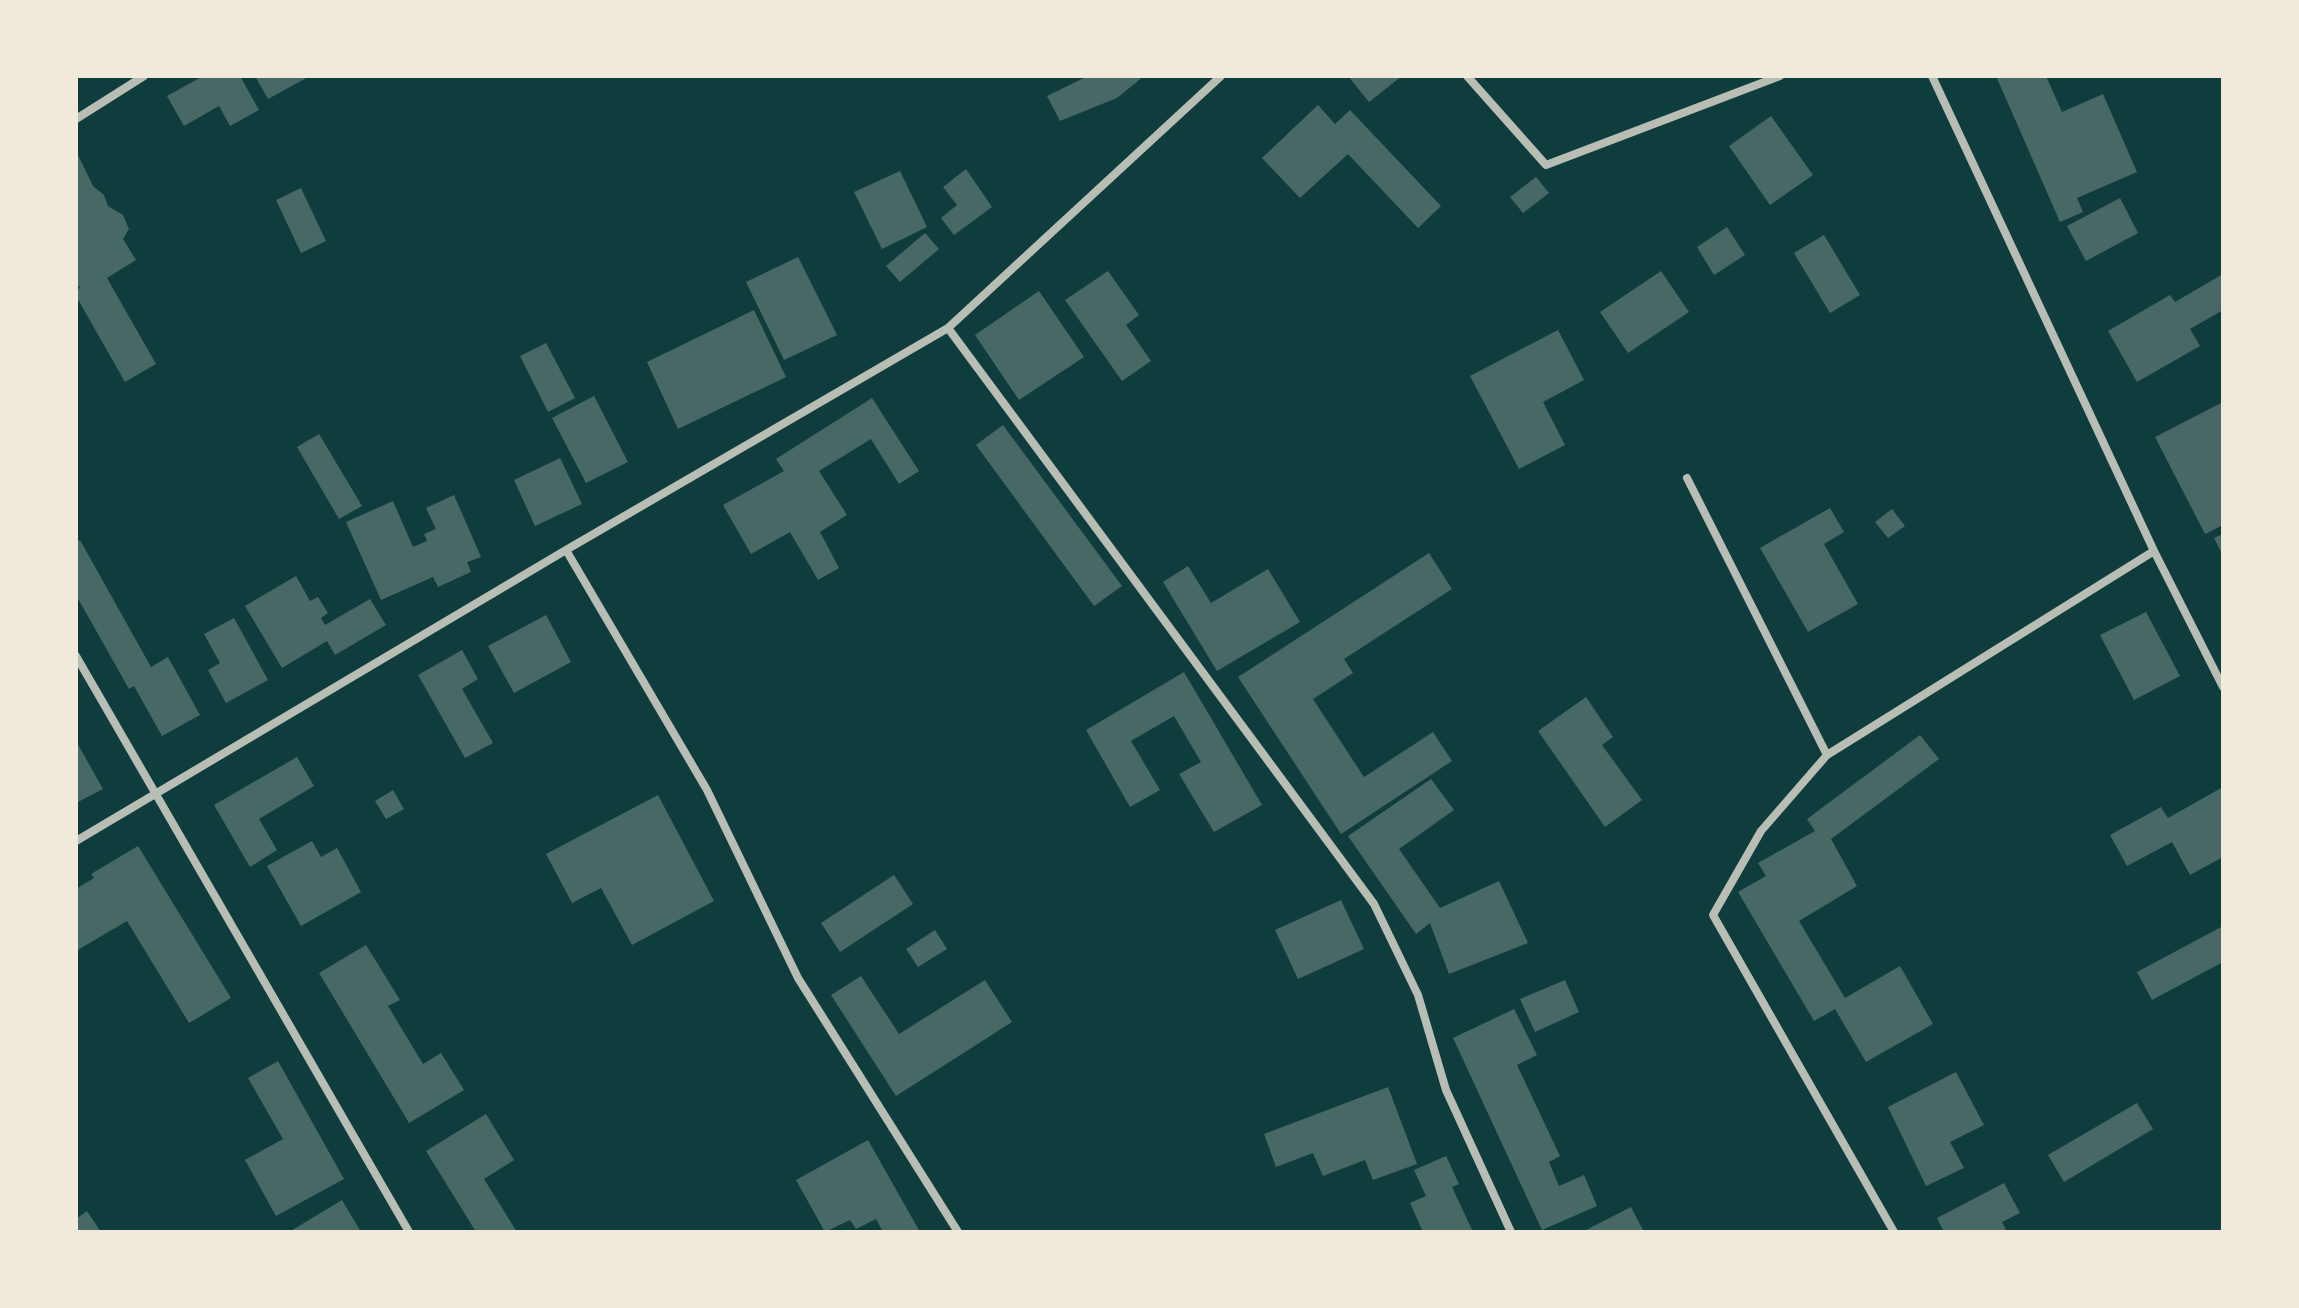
<!DOCTYPE html>
<style>
body{margin:0}
#map{position:relative;width:2299px;height:1308px;overflow:hidden;background:#0f3d3e;font-family:Ubuntu,sans-serif}
canvas{display:block}
.frame{position:absolute;inset:0;border:78px solid #f1e9da;pointer-events:none}
</style>
<div id="map">
<canvas width="2299" height="1308"></canvas>
<div class="frame"></div>
</div>
<script>
const context = document.querySelector('canvas').getContext('2d');
context.lineJoin = 'round';
function fill(path, color) { context.fillStyle = color; context.fill(path, 'evenodd'); }
function stroke(path, color, width, dash) { context.strokeStyle = color; context.lineWidth = width; context.lineCap = dash ? 'butt' : 'round'; context.setLineDash(dash || []); context.stroke(path); }
const building = new Path2D(`
 M203,76H240L259,110L230,126L219,106L184,126L167,96Z
 M255,76H310L268,99Z
 M1088,76H1144L1117,98L1060,121L1047,96Z
 M1348,76H1402L1369,102Z
 M1996,76H2046L2062,112L2103,94L2137,172L2077,198L2083,212L2060,222Z
 M1318,105L1335,124L1350,110L1441,206L1418,228L1348,154L1300,198L1262,158Z
 M1771,116L1813,175L1770,205L1729,146Z
 M76,151L93,186L104,195L108,206L123,215L129,229L123,239L136,260L107,278L156,364L125,382L76,296V290L80,288L76,282Z
 M966,169L992,207L954,235L941,218L957,205L943,187Z
 M900,171L927,227L882,249L854,192Z
 M1536,177L1549,193L1523,213L1510,197Z
 M301,188L326,241L301,253L276,200Z
 M2120,198L2138,233L2086,261L2067,226Z
 M1727,227L1745,255L1714,275L1697,247Z
 M925,233L939,249L900,282L886,266Z
 M1824,235L1860,295L1830,313L1794,253Z
 M798,257L837,335L784,360L746,282Z
 M1108,271L1139,315L1126,325L1151,361L1122,381L1065,300Z
 M1661,271L1689,312L1628,353L1600,312Z
 M2223,274V310L2190,329L2200,346L2137,382L2108,331L2170,295L2175,302Z
 M1039,291L1084,357L1019,400L975,335Z
 M754,310L786,377L678,429L647,362Z
 M1558,330L1584,380L1543,402L1565,445L1519,469L1470,376Z
 M546,343L575,398L548,412L520,356Z
 M594,396L628,462L586,483L552,418Z
 M872,398L919,471L899,484L871,439L819,471L847,515L820,532L839,568L818,580L790,532L751,554L723,505L784,471L776,459Z
 M2223,402V525L2205,534L2155,437Z
 M1003,425L1122,586L1094,606L976,445Z
 M319,434L362,506L339,519L297,447Z
 M560,458L582,504L535,526L514,480Z
 M454,495L481,557L467,562L471,572L438,587L433,577L381,600L346,522L393,501L413,547L427,541L424,534L436,529L426,508Z
 M1830,508L1844,532L1824,544L1858,604L1808,632L1760,548Z
 M1892,509L1905,526L1888,538L1875,522Z
 M2223,534V556L2214,538Z
 M80,540L151,667L168,657L200,715L162,736L134,686L129,689L76,595V542Z
 M1429,553L1452,589L1344,659L1353,673L1313,699L1364,777L1433,732L1452,761L1341,834L1238,677Z
 M1188,566L1211,603L1268,569L1300,622L1217,671L1163,582Z
 M296,576L310,601L318,597L328,613L321,618L325,625L370,599L386,625L335,655L327,641L282,668L245,606Z
 M2146,612L2180,676L2134,700L2100,635Z
 M546,615L571,662L514,693L488,646Z
 M234,618L268,680L226,703L208,670L220,663L204,634Z
 M462,650L478,679L462,689L493,743L465,758L418,675Z
 M1184,672L1262,805L1214,832L1179,774L1201,762L1174,716L1131,741L1160,790L1130,807L1086,730Z
 M1586,697L1613,737L1602,745L1642,800L1605,827L1538,731Z
 M1920,735L1939,759L1831,839L1857,886L1799,921L1845,998L1900,966L1933,1024L1866,1062L1835,1009L1814,1021L1738,892L1766,876L1758,863L1815,831L1807,819Z
 M76,741L103,789L76,803Z
 M297,757L314,786L259,819L277,850L250,867L214,805Z
 M1431,779L1454,810L1399,849L1440,908L1499,881L1528,943L1449,974L1430,923L1416,934L1348,836Z
 M2223,787V857L2190,875L2172,842L2127,866L2110,835L2161,807L2168,818Z
 M393,790L404,809L386,819L375,801Z
 M658,795L714,901L632,945L601,888L572,903L546,854Z
 M312,841L321,857L337,848L361,892L301,926L267,866Z
 M138,846L231,998L189,1023L127,921L76,951V889L94,878L91,874Z
 M894,875L913,904L840,952L821,923Z
 M1341,900L1364,949L1298,979L1275,930Z
 M2223,926V962L2152,1000L2137,972Z
 M935,930L947,949L918,967L906,949Z
 M366,945L400,1000L388,1006L423,1064L441,1053L464,1090L409,1123L319,973Z
 M861,976L899,1034L985,980L1012,1022L896,1096L831,995Z
 M1565,980L1579,1012L1535,1032L1520,999Z
 M1514,1009L1537,1055L1517,1065L1560,1156L1549,1162L1559,1186L1584,1175L1597,1206L1542,1230L1453,1038Z
 M278,1061L344,1179L276,1216L245,1160L283,1139L248,1078Z
 M1956,1072L1984,1125L1950,1142L1964,1168L1926,1186L1888,1107Z
 M1388,1087L1417,1164L1373,1180L1365,1160L1323,1176L1313,1153L1276,1167L1264,1134Z
 M2137,1103L2153,1129L2064,1182L2048,1155Z
 M486,1114L514,1160L484,1179L517,1232H476L426,1151Z
 M868,1140L920,1232H883L876,1219L856,1229L850,1220L825,1232L796,1180Z
 M1446,1156L1459,1184L1452,1187L1473,1232H1423L1410,1203L1426,1196L1414,1170Z
 M2004,1183L2020,1213L2002,1222L2007,1232H1944L1937,1218Z
 M342,1200L361,1232H289Z
 M1631,1207L1644,1232H1582Z
 M87,1211L101,1232H76V1219Z`);
const minor = new Path2D(`
 M1467,76L1546,165L1780,76
 M1932,76L2154,551L2223,687
 M76,119L144,76
 M948,328L1374,904L1418,995L1446,1090L1511,1232
 M1687,478L1827,755
 M566,550L707,790L798,978L958,1232
 M76,656L409,1232
 M76,841L566,550L948,328L1221,76
 M1894,1232L1713,915L1761,831L1827,755L2154,551`);
fill(building, '#486865');
stroke(minor, '#b8beb3', 8);
</script>
